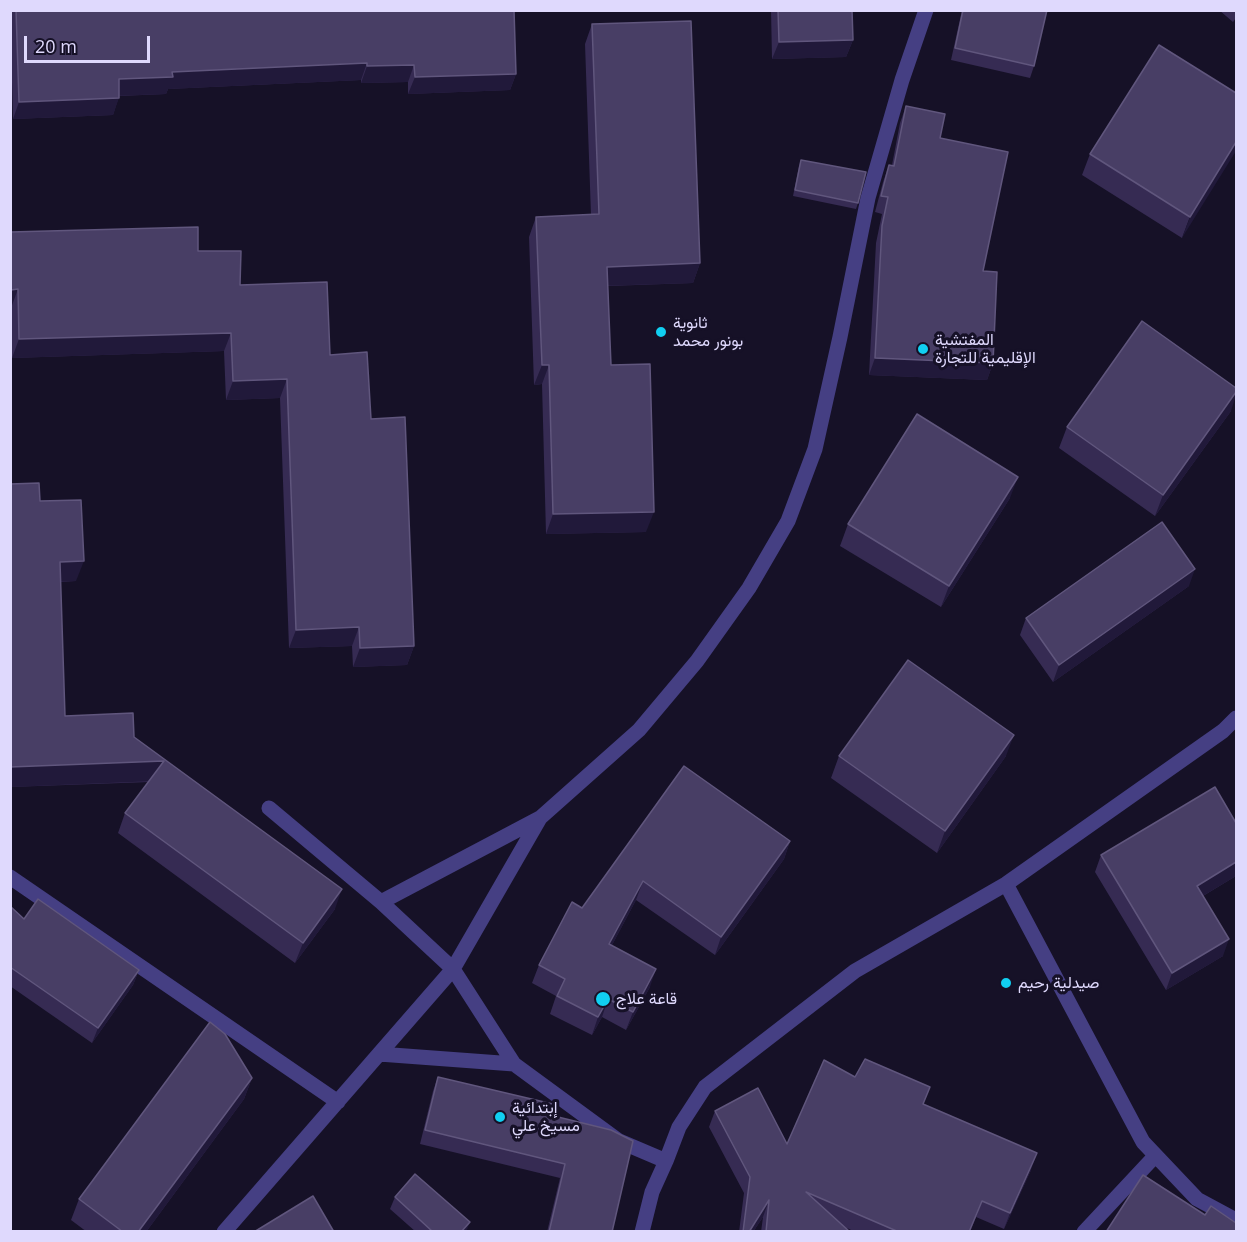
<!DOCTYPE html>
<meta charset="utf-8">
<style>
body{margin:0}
#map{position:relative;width:1247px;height:1242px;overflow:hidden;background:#161127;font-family:"Open Sans",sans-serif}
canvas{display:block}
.frame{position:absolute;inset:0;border:12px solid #dfd9fd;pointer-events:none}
.scale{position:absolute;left:24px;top:36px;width:126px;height:27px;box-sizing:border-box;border:3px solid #dfd9fd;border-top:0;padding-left:8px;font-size:18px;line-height:21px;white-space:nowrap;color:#dfd9fd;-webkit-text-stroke:4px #161127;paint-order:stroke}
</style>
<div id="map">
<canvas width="1247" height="1242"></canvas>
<div class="frame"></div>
<div class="scale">20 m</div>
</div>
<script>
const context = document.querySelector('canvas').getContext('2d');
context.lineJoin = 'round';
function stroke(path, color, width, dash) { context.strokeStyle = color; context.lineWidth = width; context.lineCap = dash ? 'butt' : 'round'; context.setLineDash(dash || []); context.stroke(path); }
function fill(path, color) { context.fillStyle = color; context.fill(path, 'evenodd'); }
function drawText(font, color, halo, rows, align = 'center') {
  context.font = font + ' "Open Sans",Vazirmatn,sans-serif'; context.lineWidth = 6; context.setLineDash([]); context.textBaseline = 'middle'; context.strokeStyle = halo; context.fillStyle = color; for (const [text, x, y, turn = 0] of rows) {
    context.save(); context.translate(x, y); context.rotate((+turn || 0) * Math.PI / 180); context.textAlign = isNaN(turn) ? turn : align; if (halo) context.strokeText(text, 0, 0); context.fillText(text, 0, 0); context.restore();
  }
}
const street = new Path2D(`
 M540,818L453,969L514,1064L619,1141L666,1161L679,1127L705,1087L855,971L1006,884L1223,731L1236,718
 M10,877L338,1102
 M1006,884L1143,1142L1197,1199L1236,1220
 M381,902L540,818L639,730L697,661L749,588L788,521L815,449L840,337L868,198L902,80L926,10
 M379,1054L514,1064
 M224,1232L453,969L381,902L269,808
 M642,1232L652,1192L666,1161
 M1084,1232L1155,1156`);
const wall = new Path2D(`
 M10,10H514L516,74L510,90L408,94V82L361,83V80L168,89L166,94L119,96L113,115L13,119Z
 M771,10H852L853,40L846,57L772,59Z
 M962,10H1047L1034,66L1030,78L951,60Z
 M1219,10H1236V18L1233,22Z
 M592,24L700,263L693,283L608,286L611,365L646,532L546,534L542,384L534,385L529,237L536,217L591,215L585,44Z
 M1236,93L1182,238L1082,175L1090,154Z
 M906,106L940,138L983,271L993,363L987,380L869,375L876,243L882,214L875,212L883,182L889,165H892L900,123Z
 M801,160L858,203L856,209L793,196L799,166Z
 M10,232L198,251L240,285L330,355L371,419L414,646L407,665L353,667L352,646L289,648L280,398L226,400L224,351L12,358L10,308Z
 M1231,411L1155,516L1059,448L1067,427Z
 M10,484L40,501L76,581L60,582L65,716L134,737L335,909L295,963L118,833L125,813L149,782L10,787Z
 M1010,498L941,607L840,546L848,524Z
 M1189,586L1053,682L1020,635L1026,618Z
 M839,756H1006L937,853L831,778Z
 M684,766L790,841L784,859L715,955L636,900L612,945L650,987L626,1030L602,1017L592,1035L550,1014L556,996L532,983L539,965L582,908Z
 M1236,823V876L1203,896L1223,956L1166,990L1095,872L1101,855Z
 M10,906L24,919L139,970L133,985L92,1043L10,986Z
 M438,1077L554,1116L612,1232H547L560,1178L420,1144L433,1091Z
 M855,1077L924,1104L1031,1170L1004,1229L976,1217L970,1232H855L847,1228L850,1232H761L763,1217L753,1232H739L744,1193L709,1127L715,1111L787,1144Z
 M252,1078L244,1099L146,1232H87L71,1220L79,1199Z
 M395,1197L466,1232H416L390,1209Z`);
const shadedWall = new Path2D(`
 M853,40L846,57L772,59L779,42Z
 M367,63L361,80L168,89L166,94L113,96L119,79L172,72Z
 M414,65L408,82L361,83L367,66Z
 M516,74L510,90L408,94L415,77Z
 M119,98L113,115L13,119L19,102Z
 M1236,142V151L1182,238L1190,217Z
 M700,263L693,283L599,286L607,267Z
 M18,289L11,308H10L11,290Z
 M231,333L224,351L12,358L19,339Z
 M875,358L993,363L987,380L869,375Z
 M542,365H549L542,384L534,385Z
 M287,379L280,398L226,400L233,381Z
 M1236,392V395L1231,411L1155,516L1163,495Z
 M1018,477L1010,498L941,607L949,586Z
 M654,512L646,532L546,534L553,514Z
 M84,561L76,581L52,582L60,562Z
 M1195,569L1189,586L1053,682L1059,665Z
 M359,627L352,646L289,648L296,630Z
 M414,646L407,665L353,667L360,648Z
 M1014,735L1006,756L937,853L945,831Z
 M164,761L156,781L10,787V767Z
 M790,841L784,859L715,955L721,937Z
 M1236,862V876L1191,903L1197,886Z
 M643,881L636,900L603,962L609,944Z
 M342,889L335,909L295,963L303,943Z
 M1229,939L1223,956L1166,990L1172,973Z
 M656,969L650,987L626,1030L633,1012Z
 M139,970L133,985L92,1043L98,1028Z
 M608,999L602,1017L592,1035L598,1017Z
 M252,1078L244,1099L146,1232H138Z
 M1037,1153L1031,1170L1004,1229L1010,1213Z
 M769,1200L763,1217L753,1232H749Z
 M982,1201L976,1217L970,1232H969Z
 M470,1222L466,1232H461Z`);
const building = new Path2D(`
 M16,10H514L516,74L415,77L414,65L367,66V63L172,72L173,77L119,79V98L19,102Z
 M778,10H852L853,40L779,42Z
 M963,10H1047L1034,66L955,48Z
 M691,21L700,263L607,267L611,365L650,364L654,512L553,514L549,365H542L536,217L599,214L592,24Z
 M1159,45L1236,93V142L1190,217L1090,154Z
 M906,106L945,114L940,138L1008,152L983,271L997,272L993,363L875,358L882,226L888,197L881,196L889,165L894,166Z
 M801,160L866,172L858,203L795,190Z
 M198,227V251H241L240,285L327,282L330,355L367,352L371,419L405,417L414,646L360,648L359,627L296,630L287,379L233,381L231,333L19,339L18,289L11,290L10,232Z
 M1142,321L1236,388V392L1163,495L1067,427Z
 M917,414L1018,477L949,586L848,524Z
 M39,483L40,501L81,500L84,561L60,562L65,716L133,713L134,737L342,889L303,943L125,813L164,761L10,767V484Z
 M1162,522L1195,569L1059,665L1026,618Z
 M908,660L1014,735L945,831L839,756Z
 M684,766L790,841L721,937L643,881L609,944L656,969L633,1012L608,999L598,1017L557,996L565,979L539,965L572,902L582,908Z
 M1215,787L1236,823V862L1197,886L1229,939L1172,973L1101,855Z
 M38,899L139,970L98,1028L10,967V906L24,919Z
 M210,1022L225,1034L252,1078L138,1232H123L79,1199Z
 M865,1059L930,1087L923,1104L1037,1153L1010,1213L982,1201L969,1232H899L806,1192L850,1232H766L769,1200L749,1232H743L750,1177L715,1111L758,1088L787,1144L824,1060L855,1077Z
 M438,1077L557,1105L554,1116L611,1130L633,1141L612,1232H549L565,1164L425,1130Z
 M415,1174L470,1222L461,1232H433L395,1197Z
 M1143,1175L1205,1215L1211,1206L1236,1223V1232H1106Z
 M313,1196L334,1232H254Z`);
const markers = [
 [661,332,6,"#11cff1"],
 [923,349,6,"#11cff1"],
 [1006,983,6,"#11cff1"],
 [603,999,8,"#11cff1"],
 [500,1117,6,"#11cff1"]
];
const poiNames = [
 ["ثانوية",673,323],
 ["بونور محمد",673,341],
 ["المفتشية",935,340],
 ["الإقليمية للتجارة",935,358],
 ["صيدلية رحيم",1018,983],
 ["قاعة علاج",616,999],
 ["إبتدائية",512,1108],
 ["مسيخ علي",512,1126]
];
stroke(street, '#453f83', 15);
fill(wall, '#362b53');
fill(shadedWall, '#21193a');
fill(building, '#483e65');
stroke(building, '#60567d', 1.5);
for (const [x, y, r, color] of markers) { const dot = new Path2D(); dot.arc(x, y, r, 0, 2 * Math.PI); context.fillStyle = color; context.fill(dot); stroke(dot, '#161127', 2); }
drawText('16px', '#dfd9fd', '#161127', poiNames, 'left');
</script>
